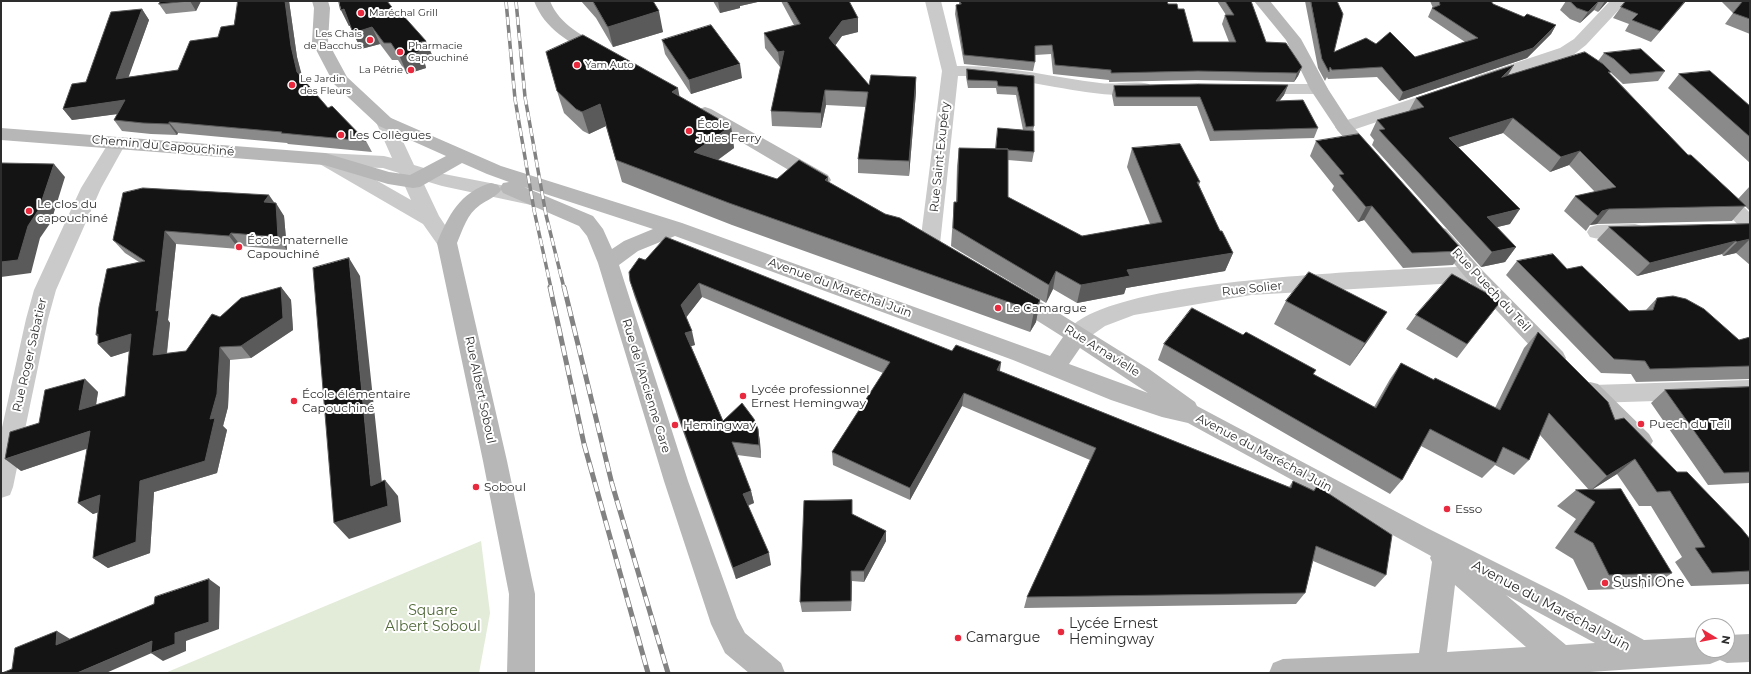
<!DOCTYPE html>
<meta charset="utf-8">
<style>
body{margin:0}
#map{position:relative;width:1751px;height:674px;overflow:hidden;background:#fff;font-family:Montserrat,sans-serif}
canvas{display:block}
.frame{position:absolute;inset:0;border:2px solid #2d2d2d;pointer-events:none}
.north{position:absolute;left:1695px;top:618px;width:40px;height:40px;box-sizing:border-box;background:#fff;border:1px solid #ababab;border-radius:50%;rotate:100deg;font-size:11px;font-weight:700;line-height:16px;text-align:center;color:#2d2d2d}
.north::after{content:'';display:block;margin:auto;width:14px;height:18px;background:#e9293e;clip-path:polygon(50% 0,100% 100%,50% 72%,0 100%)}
</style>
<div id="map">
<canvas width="1751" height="674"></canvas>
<div class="frame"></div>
<div class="north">N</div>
</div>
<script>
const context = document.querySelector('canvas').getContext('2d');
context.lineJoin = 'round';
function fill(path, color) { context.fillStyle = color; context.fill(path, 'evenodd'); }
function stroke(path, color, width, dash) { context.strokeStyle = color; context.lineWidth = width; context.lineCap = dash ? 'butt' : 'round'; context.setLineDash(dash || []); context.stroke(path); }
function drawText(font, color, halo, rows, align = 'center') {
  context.font = font + ' Montserrat,sans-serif'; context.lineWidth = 4; context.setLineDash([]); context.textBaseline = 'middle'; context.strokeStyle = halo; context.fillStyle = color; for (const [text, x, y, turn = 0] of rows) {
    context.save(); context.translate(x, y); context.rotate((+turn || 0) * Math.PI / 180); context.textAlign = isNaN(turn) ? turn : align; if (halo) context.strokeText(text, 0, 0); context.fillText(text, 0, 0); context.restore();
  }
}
const green = new Path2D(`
 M481,541L490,613L479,673H165Z`);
const street = new Path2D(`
 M925,1H941L957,66C1005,65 1053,77 1100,83C1116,85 1134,80 1149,84L1152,88L1149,92C1119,99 1085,92 1055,87C1023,81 991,75 958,76L940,244L937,249L930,251L923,249L920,244L942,71Z
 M1610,1H1627L1586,45L1572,56L1482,85L1476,84L1473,80L1476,76L1560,48L1574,39Z
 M1257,84H1319L1325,85L1328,89L1325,93L1319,94H1257L1251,93L1248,89L1251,85Z
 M1442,89L1448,90L1451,94L1448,98L1344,133L1338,131L1335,127L1338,123Z
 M385,116L391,118L394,122L414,165L444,174L531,191L538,193L541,198L538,203L531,205L442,186L422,180L439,216L457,243L454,248L447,250L440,248L423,224L318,163L316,159L318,155L325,153L384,156L392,158L376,122L379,118ZM353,167L383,168L399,173L411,200Z
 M117,137L123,139L126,143L101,188L56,290L48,319L13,487L10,495L1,498V432L26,319L34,290L81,188L111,139Z
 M1717,184L1724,186L1750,213V232L1743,230L1710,196L1707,191L1710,186Z
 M1635,224L1642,226L1645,231L1642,236C1627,240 1605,241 1590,237L1587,232L1590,227L1597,225Z
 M1474,266L1481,269L1484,274L1481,279L1474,282L1251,295L1134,315L1105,326L1085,340L1077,343L1069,340L1066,334C1097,276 1404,270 1474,266Z
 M1750,380V398L1593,403L1585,401L1581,394L1585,387L1593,385Z`);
const secondary = new Path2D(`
 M312,1H328L330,8L328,42L347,77L391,118L501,166L682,223L1050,356L1063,337L1006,301L1002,295L1006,289L1013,287L1020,289L1149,369L1195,402L1197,406L1427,528L1563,596L1644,640L1703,637V650H1727V635L1750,634V662L1727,663L1720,660L1710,664L1575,673H1269L1273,663L1283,659L1419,653L1432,562L1430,558L1431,556L1188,423L1162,417L1111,400L1013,360L675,236L638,251L619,265L688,481L737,618L745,633L781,663L785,673H749L725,653L711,624L664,481L598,263L587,236L579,226L503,193L500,188L503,183L509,182L487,174L462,163L420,187L413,188L388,184L324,165L1,140V128L325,153L389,172L410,175L446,156L379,126L334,84L312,42L314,8ZM524,187L653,229L624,241L612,249L603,229L593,216ZM1080,348L1148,393L1069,364ZM1455,585L1526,647L1447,652ZM1506,595L1595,643L1566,645Z
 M534,1H550C560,26 584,36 607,49L609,53L607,57L601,58L595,57C570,42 545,30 534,1Z
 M1254,1H1270L1301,39L1328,89L1350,123L1380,157L1378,161L1371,163L1364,161L1338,131L1310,89L1286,40Z
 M705,107L711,109L828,175L831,180L828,185L821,186L814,185L699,117L696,113L699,109Z
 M491,183L498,185L501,190C496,197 487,200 480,205C467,214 463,229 457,243L507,461L535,594V673H507L509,594L483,461L437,243C448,216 460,192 491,183Z
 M1439,227L1446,229L1481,269L1563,352L1566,358L1563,364L1555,367L1547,364L1467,279L1429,234L1432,229Z
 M1590,382L1598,384L1649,434L1653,441L1649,448L1641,451L1633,448L1582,398L1578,391L1582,384Z`);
const railFar1 = new Path2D(`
 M506,1L515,99L534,210L551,288
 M516,1L525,97L546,215L564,288`);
const rail = new Path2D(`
 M550,287L584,444L648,673
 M564,287L612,484L668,673`);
const wall = new Path2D(`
 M161,1H201L196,11L166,14L159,4Z
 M238,1H289L297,57L302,78L328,108L366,141L372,152L288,144L287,143L178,133L177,135L151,134L122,131L114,120L117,114L72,120L63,109L86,82L142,9L149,20L128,77L178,70L234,25Z
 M581,1H653L663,32L613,47L596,18Z
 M713,1H762L740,6V8L720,13Z
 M781,1H849L858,18V32L842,36L835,45L869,85L916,77V92L909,176L858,173V159L866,107L826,105L821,128L772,126L771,111L781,67H780L765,48L764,33L794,25Z
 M959,1H1167L1168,4L1178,9L1193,42H1229L1222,24L1225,15H1226L1217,1H1251L1266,42L1302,67L1298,76L1294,82L1195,80L1109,82V80L1053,74L1051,54L1035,55V62L1033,71L964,64L955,14L956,5L959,4Z
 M1305,1H1337L1334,52L1376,44L1415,57L1465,42L1428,17L1432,8H1433L1430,1H1491L1493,4L1524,17L1556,25L1551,34L1527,58L1399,101L1377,77L1328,79L1327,77L1325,81L1318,68Z
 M1566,1H1608L1598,12L1594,10L1580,23L1570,19L1560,10Z
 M1686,1L1651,42L1625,31L1629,24L1613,18L1621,7Z
 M1721,1H1750V34L1725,24L1733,13Z
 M341,10L433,57L424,60L426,68L407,74L398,60H392L380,44L361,49L350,26H349Z
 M662,40L742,78L691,94L665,54Z
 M1604,53L1665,71L1658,81L1623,84L1610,72V73L1688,155L1738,199L1750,186V211L1745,206L1732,221L1597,224L1590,225L1586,231L1564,211L1575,196L1595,192L1569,165L1550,172L1503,133L1458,147L1510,224L1497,227L1516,247L1505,262L1481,267L1372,145L1374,140L1370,135L1377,120L1409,111L1416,98L1507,75L1598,61Z
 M967,69L1034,76V126L1033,131L1034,152L1032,162L1008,160V197L1082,236L1150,224L1127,167L1132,148L1200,182L1199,185L1220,231L1233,253L1225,271L1126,288L1124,294L1077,303L1053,289L1046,303L951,246L954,202H956L957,166L959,148L996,149L998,128L1023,130L1016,95L997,94L996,88H968L966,77Z
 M1679,74L1750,106V163L1668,88Z
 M1288,85L1284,95L1279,101L1318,128L1314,138L1210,141L1197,106H1114L1112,95L1114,86Z
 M557,91L679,97L731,126L734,148L718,160L777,179L828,177V182L1040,300L1036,322L1030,332L732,225L622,182L606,126L589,134L583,131L564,113Z
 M1316,141L1463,251L1453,265L1403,268L1364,220L1358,222L1332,190L1334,186L1310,156Z
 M274,203L284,216L287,250L241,246L239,249L176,244L168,320L170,323L167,354L186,351L220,317L281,287L291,300L293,330L251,358L230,360L228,407L223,426L227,430L217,473L154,492L150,553L108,568L93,558L98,512L93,514L78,503L87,448L21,471L39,423L85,379L98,392L96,405L125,396L129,351L111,357L98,344L139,262L125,253L113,240Z
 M1750,224V265L1736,253L1723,256L1722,254L1637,276L1597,240L1609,227Z
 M639,258L952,351L1001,362L1000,371L1289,487L1293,481L1314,490L1317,486L1386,575L1375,587L1313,561L1305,593L1296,604L1024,608L1027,597L1090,460L962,406L910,500L833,465L832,452L883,373L702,297L686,317L695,345L691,346L723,421L758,429L760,442L761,458L737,455L751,491L754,503L748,506L771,565L736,579L634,295L630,281Z
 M1517,261L1567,269L1629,311L1646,310L1657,298L1739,340L1750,337V379L1636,382L1631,374L1601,373L1506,275Z
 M1286,301L1387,312L1350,366L1274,324Z
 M1501,301L1457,358L1406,329L1416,315Z
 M1538,332L1615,420L1677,472L1750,539V584L1691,586L1675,562L1682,557L1651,506H1639L1617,474L1591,490L1672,573L1650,588L1588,590L1573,559L1555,548L1576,519L1557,506L1576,490H1589L1540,435L1529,460L1514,475L1495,465L1482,478L1421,446L1402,480L1390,494L1158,360L1164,344L1243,335L1313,374L1374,407L1390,379L1401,363L1434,380L1435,378L1495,408L1524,348Z
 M1750,387V483L1708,485L1651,403L1665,390Z
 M852,514L886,531V541L864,582L852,581L851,611L802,612L800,602Z`);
const shadedWall = new Path2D(`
 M190,1H201L196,11Z
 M285,1H289L297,57L304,83L297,72L291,46Z
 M718,1H762L740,6V8L720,13Z
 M1599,1L1594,10L1580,23L1588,12Z
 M1605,1H1608L1598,12Z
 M1685,1H1686L1651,42L1660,31Z
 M142,9L149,20L124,90L116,79Z
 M344,9L352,25L349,26L341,10Z
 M659,11L663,32L613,47L608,27Z
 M858,18V32L842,36L830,53L829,38L842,21Z
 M1556,25L1551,34L1527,58L1399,101L1403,92Z
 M372,27L380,44L361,49L353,33Z
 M426,41L433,57L424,60L426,68L407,74L400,57L417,43Z
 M784,51L786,65L780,67L778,52Z
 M740,64L742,78L691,94L689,80Z
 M1514,65L1505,80L1502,77Z
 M1302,67L1298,76L1294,82L1297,73Z
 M916,77V92L909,176V161Z
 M1288,85L1284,95L1272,111L1276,101Z
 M678,88L682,110L672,92Z
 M825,90L826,105L821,128V113Z
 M125,100L133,112L72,120L63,109Z
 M600,104L606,126L589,134L582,112Z
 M1513,118L1503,133L1440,153L1449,138Z
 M169,122L178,133L177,135L169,124Z
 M731,126L734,148L698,174L694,152Z
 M1580,151L1569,165L1550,172L1561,157Z
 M54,164L65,177L51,222L40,238L31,273L1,277V262Z
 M828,177L829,199L825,180Z
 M269,195L276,205V203L284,216L287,250L278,237L264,202Z
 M1372,206L1364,220L1358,222L1366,207Z
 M1520,209L1510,224L1477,232L1487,217Z
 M1609,209L1597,224L1590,225L1602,211Z
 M165,231L176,244L168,320L170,323L165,368L153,355L156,311Z
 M231,233L241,246L239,249L229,236Z
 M1750,239L1736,253L1723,256L1737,242Z
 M1736,241L1722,254L1637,276L1650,263Z
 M1516,247L1505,262L1481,267L1492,252Z
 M1233,253L1225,271L1126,288L1124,294L1077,303L1081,285L1127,270Z
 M349,258L360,276L384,502L371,486Z
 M1056,271L1053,289L1046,303L1049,285Z
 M699,283L702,297L685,319L681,305Z
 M281,287L291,300L293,330L251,358L241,346Z
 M1040,300L1036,322L1030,332L1034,311Z
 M1387,312L1372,335L1350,366L1365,343Z
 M692,331L695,345L688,347L685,333Z
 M98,334H131L143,347L111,357L98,344L104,342L96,335Z
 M220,347L230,360L228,407L223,426L227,430L217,473L154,492L150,553L108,568L93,558L140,481L210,419Z
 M1001,362L999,376L997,370Z
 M85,379L98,392L93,423L79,410Z
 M964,393L962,406L910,500V488Z
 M758,429L760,442L761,458L759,445Z
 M90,431L104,443L21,471L5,459Z
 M1635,459L1617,474L1590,491L1607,476Z
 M385,480L398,496L401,522L349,539L334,523Z
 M751,491L754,503L745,506L743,494Z
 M100,495L115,507L93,514L78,503Z
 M886,531V541L864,582V571Z
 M769,553L771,565L736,579L733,568Z
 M851,571L852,581L851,611Z
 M209,579L220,587L219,629L186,641V651L163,661L151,653L175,633Z
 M57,631L70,639V652L56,645Z
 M152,641L163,648L106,673H77Z`);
const building = new Path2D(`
 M161,1H189L159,4Z
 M238,1H285L291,46L297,72L328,108L332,106L366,141L281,133L282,132L169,122V124L143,123L114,120L125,100L63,109L72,84L86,82L111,12L142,9L116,79L178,70L190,41L218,37L221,27L234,25Z
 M339,1H387L399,16L400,12L426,41L417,43L419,52L400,57L391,43H384L372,27L353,33L344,9L341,10Z
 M593,1H653L659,11L608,27Z
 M787,1H849L858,18L842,21L829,38L869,85L871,75L916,77L909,161L858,159L868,92L825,90L821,113L771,111L784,51L778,52L764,33L800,24Z
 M960,1H1167L1168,4H1177L1178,9H1184L1193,42H1236L1225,15H1234L1225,1H1251L1266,42L1286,43L1302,67L1297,73L1198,71L1111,73V70L1055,65L1052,45L1035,46V62L964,55L956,5L961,4Z
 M1311,1H1337L1343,14L1334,52L1366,38L1376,44L1390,32L1415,57L1478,38L1432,8L1440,5L1439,1H1491L1493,4L1524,17L1527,14L1556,25L1533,48L1403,92L1382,67L1332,70L1330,67L1329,72L1322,59Z
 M1570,1H1599L1588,12L1577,8Z
 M1626,1H1685L1660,31L1632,20L1638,14L1621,7Z
 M1740,1H1750V19L1733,13L1742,2Z
 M711,25L740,64L689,80L662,40Z
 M583,35L678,88L672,92L731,126L694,152L777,179L799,160L828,177L825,180L885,214L900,218L1040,300L1034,311L729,203L616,160L600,104L582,112L576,109L557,91L546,52Z
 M1641,49L1665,71L1630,74L1614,59L1604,53Z
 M1585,52L1603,64L1611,72H1608L1688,155H1691L1746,206L1609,209L1602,211L1598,216L1575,196L1616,187L1580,151L1561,157L1513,118L1449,138L1520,209L1487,217L1516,247L1492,252L1379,130L1385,129L1377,120L1424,107L1416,98L1514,65L1502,77Z
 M967,69L1034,76V126L1026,127L1017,87L998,86L997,81L968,80Z
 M1710,71L1750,106V137L1679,74Z
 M1198,84L1288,85L1276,101L1303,100L1318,128L1214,131L1200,97H1116L1114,86Z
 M998,128L1034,131V152L1008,150V149H996Z
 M1359,134L1463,251L1412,253L1372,206L1366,207L1339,175L1344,174L1316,141Z
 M1180,144L1200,182H1197L1220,231H1222L1233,253L1127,270L1130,276L1081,285L1056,271L1049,285L953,228L954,202H957L959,148L1008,149V197L1082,236L1162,222L1132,148Z
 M1,163L54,164L39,209L28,226L18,260L1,262Z
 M143,188L269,195L264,202L276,203L278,237L231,233L229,236L165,231L156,311L159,310L153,355L186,351L212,314L220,317L241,298L281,287L283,318L241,346L220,347L217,394L210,419L215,418L205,461L140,481L136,542L93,558L100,495L78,503L90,431L5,459L10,432L39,423L45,390L85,379L79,410L125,396L131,334L98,344V334L96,335L99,307L107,269L145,261L113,240L123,193Z
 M1750,224V239L1737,242L1736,241L1650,263L1609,227Z
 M666,237L952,351L956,345L1001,362L997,370L1291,488L1293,481L1314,491L1317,486L1392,535L1386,575L1316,546L1305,593L1027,597L1096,448L964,393L910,488L832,452L890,362L699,283L681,305L692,331L685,333L723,421L742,403L754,419L758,429L759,445L732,442L751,491L743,494L769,553L733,568L630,281L629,272L639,258L645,260Z
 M1553,254L1567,269L1582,266L1629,311L1653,310L1657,298L1673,296L1686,299L1704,309L1739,340L1750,337V366L1650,369L1645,361L1614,359L1517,261Z
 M349,258L371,486L385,480L388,506L334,523L313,268Z
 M1309,272L1387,312L1365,343L1286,301Z
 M1452,274L1501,301L1467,344L1416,315Z
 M1192,308L1243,335L1246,332L1316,370L1313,374L1376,408L1401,363L1434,380L1435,378L1500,410L1538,332L1608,402L1615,420L1624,418L1677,472H1687L1741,528L1750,539V571L1712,573L1695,548L1705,547L1670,491L1657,492L1635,459L1607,476L1549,413L1529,460L1503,447L1496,463L1430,429L1402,480L1164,344Z
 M1750,387V472L1724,473L1665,390Z
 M1621,489L1672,573L1609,575L1593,543L1574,532L1595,502L1576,490Z
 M852,500V514L886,531L864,571H851V601L800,602L804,501Z
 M209,579V622L175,633V644L151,653L152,641L77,673H2L12,669L15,648L57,631L56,645L154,604L155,597Z`);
const markers = [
 [361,13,4,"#e9293e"],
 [370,40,4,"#e9293e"],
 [400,52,4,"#e9293e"],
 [577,65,4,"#e9293e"],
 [411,70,4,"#e9293e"],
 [292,85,4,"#e9293e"],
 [689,131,4,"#e9293e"],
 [341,135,4,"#e9293e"],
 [29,211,4,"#e9293e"],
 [239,247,4,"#e9293e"],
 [998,308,4,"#e9293e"],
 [743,396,4,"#e9293e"],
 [294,401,4,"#e9293e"],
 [1641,424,4,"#e9293e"],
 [675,425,4,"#e9293e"],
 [476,487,4,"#e9293e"],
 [1447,509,4,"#e9293e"],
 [1605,583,4,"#e9293e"],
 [1061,632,4,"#e9293e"],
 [958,638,4,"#e9293e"]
];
const farPoinames = [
 ["Maréchal Grill",369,13],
 ["Les Chais",362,34,"right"],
 ["de Bacchus",362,46,"right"],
 ["Pharmacie",408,46],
 ["Capouchiné",408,58],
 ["Yam Auto",585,65],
 ["La Pétrie",403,70,"right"],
 ["Le Jardin",300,79],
 ["des Fleurs",300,91]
];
const poiNames = [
 ["École",697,124],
 ["Jules Ferry",697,138],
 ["Les Collègues",349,135],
 ["Le clos du",37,204],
 ["capouchiné",37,218],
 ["École maternelle",247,240],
 ["Capouchiné",247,254],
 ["Le Camargue",1006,308],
 ["Lycée professionnel",751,389],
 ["Ernest Hemingway",751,403],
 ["École élémentaire",302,394],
 ["Capouchiné",302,408],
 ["Puech du Teil",1649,424],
 ["Hemingway",683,425],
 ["Soboul",484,487],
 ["Esso",1455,509]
];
const streetNames = [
 ["Chemin du Capouchiné",163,146,5],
 ["Rue Saint-Exupéry",940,157,-84],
 ["Avenue du Maréchal Juin",840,288,20],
 ["Rue Solier",1252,289,-6],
 ["Rue Puech du Teil",1491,290,47],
 ["Rue Arnavielle",1102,351,32],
 ["Rue Roger Sabatier",30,355,-77],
 ["Rue de l'Ancienne Gare",646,386,73],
 ["Rue Albert Soboul",480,390,78],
 ["Avenue du Maréchal Juin",1264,453,28]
];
const nearPoinames = [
 ["Sushi One",1613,583],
 ["Lycée Ernest",1069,624],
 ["Hemingway",1069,640],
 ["Camargue",966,638]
];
const nearStreetnames = [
 ["Avenue du Maréchal Juin",1551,606,28]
];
const nearParknames = [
 ["Square",433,611],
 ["Albert Soboul",433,627]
];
fill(green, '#e3ebd9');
fill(street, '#cacaca');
fill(secondary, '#b7b7b7');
stroke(railFar1, '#828282', 3.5);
stroke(rail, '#828282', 5);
stroke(railFar1, '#fff', 2.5, [8]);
stroke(rail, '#fff', 3.5, [10]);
fill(wall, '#8a8a8a');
fill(shadedWall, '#5a5a5a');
fill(building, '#141414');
stroke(building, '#5a5a5a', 1);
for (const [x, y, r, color] of markers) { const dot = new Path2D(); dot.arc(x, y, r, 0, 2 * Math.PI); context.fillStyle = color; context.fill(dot); stroke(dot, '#fff', 1.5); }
drawText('10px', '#2d2d2d', '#fff', farPoinames, 'left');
drawText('12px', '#2d2d2d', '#fff', poiNames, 'left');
drawText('12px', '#2d2d2d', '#fff', streetNames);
drawText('14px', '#2d2d2d', '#fff', nearPoinames, 'left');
drawText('14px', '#2d2d2d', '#fff', nearStreetnames);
drawText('14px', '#516939', '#fff', nearParknames);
</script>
